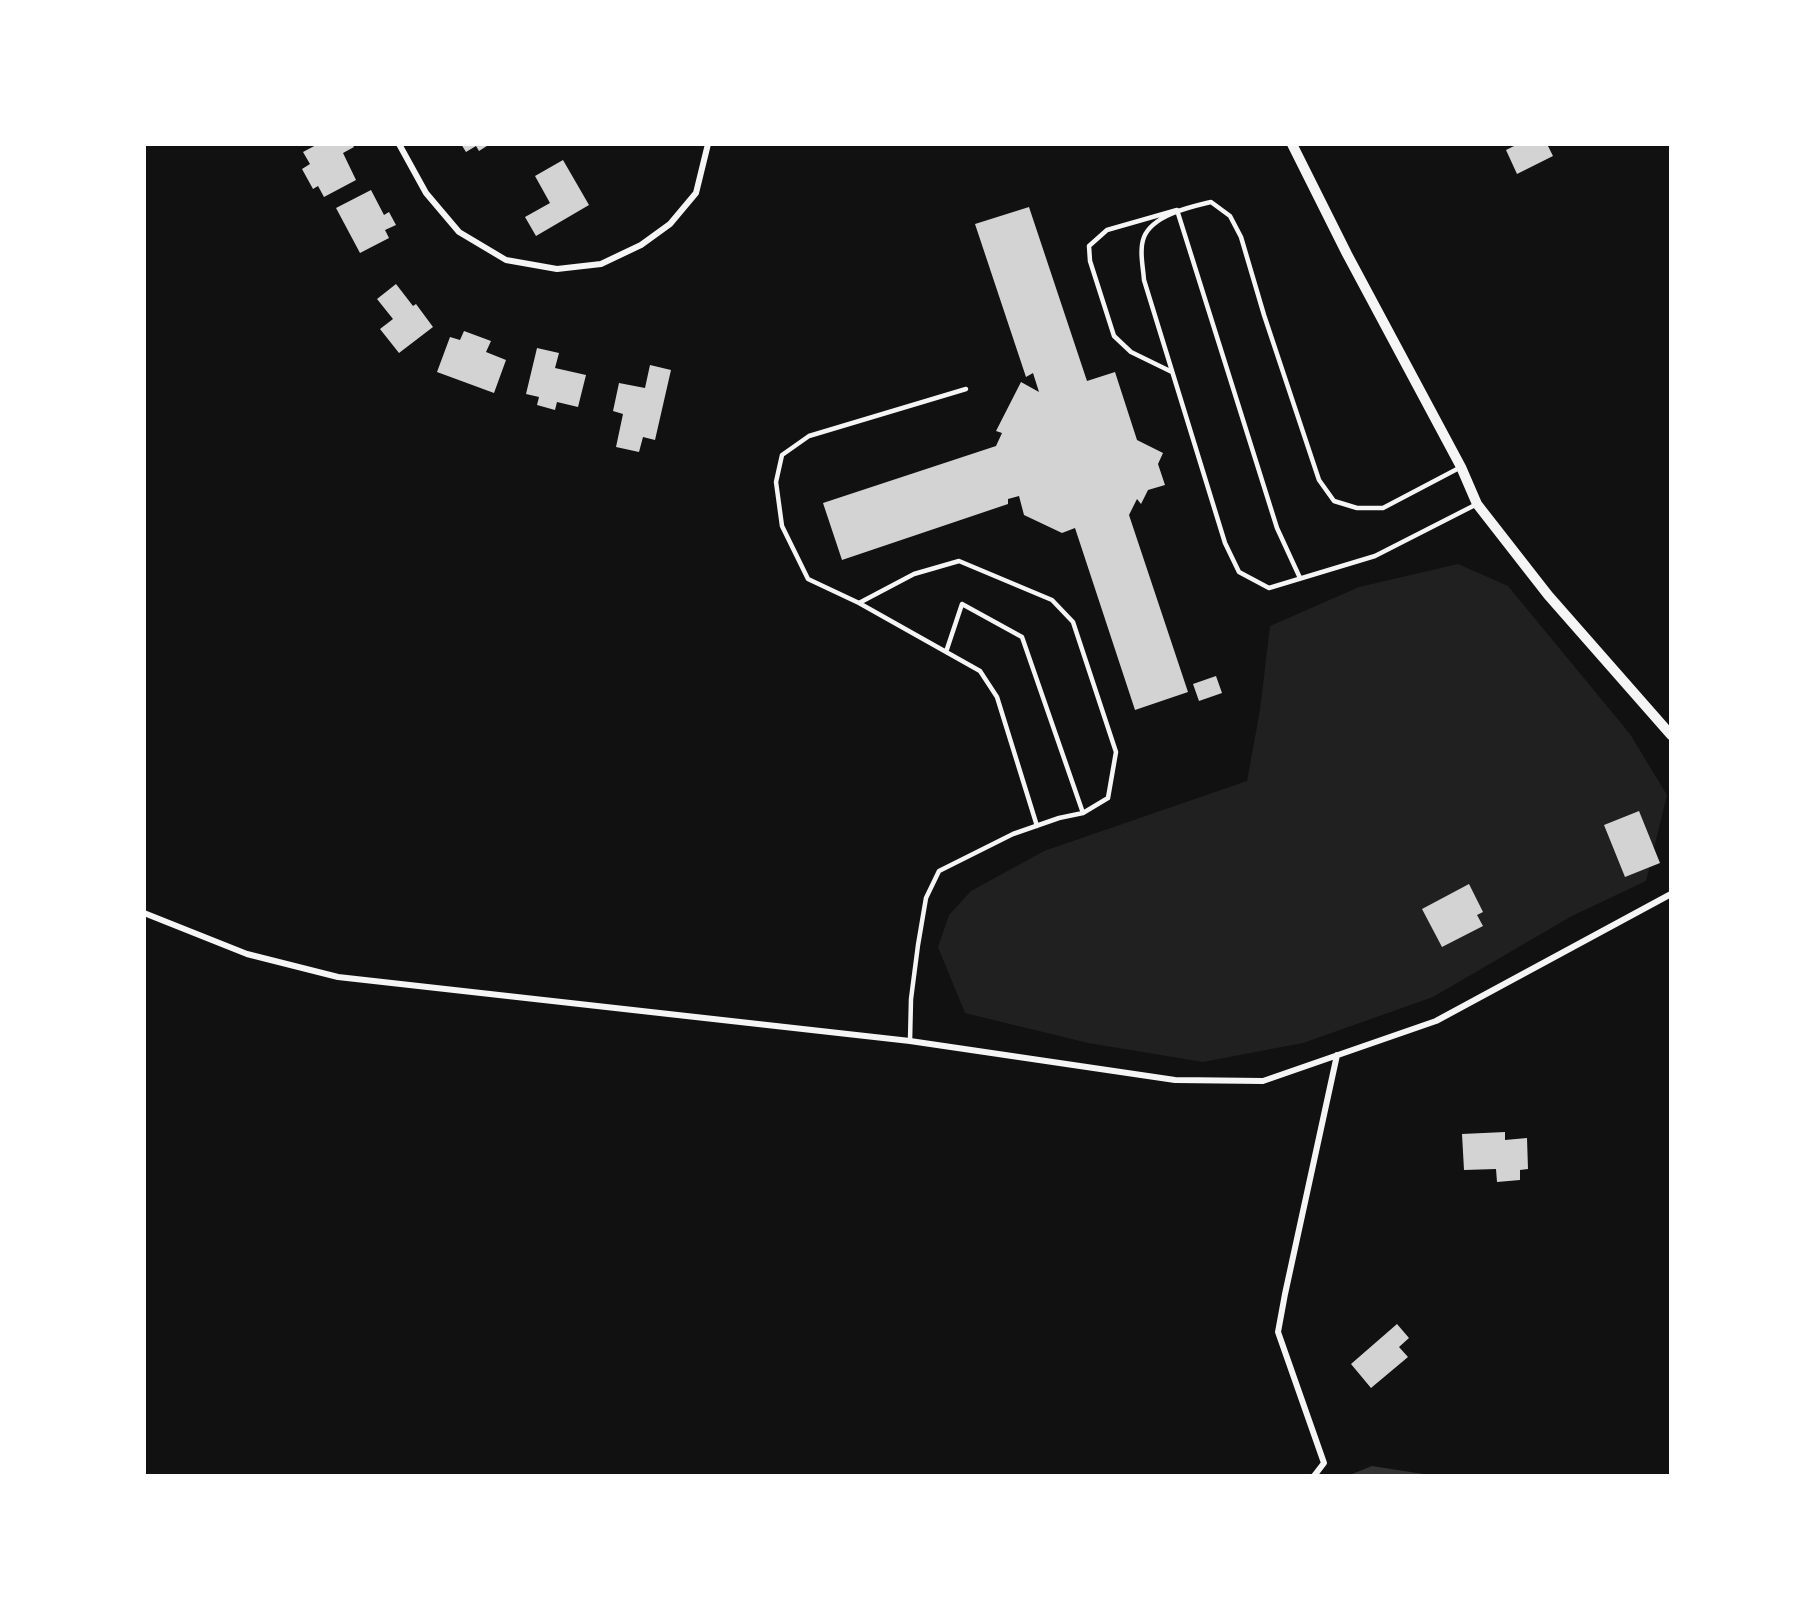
<!DOCTYPE html>
<style>
body{margin:0}
#map{position:relative;width:1815px;height:1620px;overflow:hidden;background:#111;font-family:Inter,sans-serif}
canvas{display:block}
.frame{position:absolute;inset:0;border:146px solid #fff;pointer-events:none}
</style>
<div id="map">
<canvas width="1815" height="1620"></canvas>
<div class="frame"></div>
</div>
<script>
const context = document.querySelector('canvas').getContext('2d');
context.lineJoin = 'round';
function fill(path, color) { context.fillStyle = color; context.fill(path, 'evenodd'); }
function stroke(path, color, width, dash) { context.strokeStyle = color; context.lineWidth = width; context.lineCap = dash ? 'butt' : 'round'; context.setLineDash(dash || []); context.stroke(path); }
const green = new Path2D(`
 M1458,564L1508,586L1630,734L1667,795L1646,881L1572,916L1433,997L1303,1043L1203,1062L1088,1043L965,1013L938,947L949,915L971,891L1044,851L1247,781L1260,710L1270,626L1359,587Z`);
const water = new Path2D(`
 M1372,1466L1436,1476H1347Z`);
const building = new Path2D(`
 M318,144H352L354,147L343,153L356,180L324,197L318,186L313,189L302,169L310,164L303,152Z
 M461,144H490L479,151L476,146L466,152Z
 M1518,144H1547L1553,156L1517,174L1506,150Z
 M563,160L589,205L536,236L525,217L550,203L535,176Z
 M371,190L384,215L389,212L396,225L385,230L389,238L360,253L336,208Z
 M1029,207L1087,381L1115,372L1137,440L1163,453L1158,464L1165,485L1148,490L1141,504L1137,499L1129,515L1188,692L1135,710L1075,528L1062,533L1024,515L1019,496L1008,499V504L842,560L823,503L996,446L1002,433L996,431L1021,382L1039,392L1033,373L1026,377L975,224Z
 M396,284L413,306L416,304L433,327L399,353L380,329L393,319L377,299Z
 M464,331L491,341L486,352L506,360L494,393L437,372L450,337L460,340Z
 M537,348L559,353L555,368L586,375L578,407L557,402L555,410L537,405L539,397L526,394Z
 M650,365L671,370L655,440L643,437L639,452L616,447L623,414L613,411L619,383L645,388Z
 M1216,676L1222,693L1199,701L1193,684Z
 M1639,811L1660,863L1625,877L1604,825Z
 M1469,884L1483,912L1477,915L1483,926L1442,947L1422,909Z
 M1505,1132V1140L1527,1138L1528,1169L1520,1170V1180L1497,1182L1496,1169L1464,1170L1462,1134Z
 M1397,1324L1409,1338L1399,1347L1408,1357L1371,1388L1351,1364Z`);
const service = new Path2D(`
 M1172,372L1131,352L1114,336L1090,261L1089,246L1107,230L1177,210L1277,528L1300,578
 M966,389L809,436L782,455L776,482L782,526L808,579L859,603L980,671L997,697L1037,826
 M1461,467L1383,508H1357L1334,501L1319,480L1264,315L1241,237L1230,216L1211,202C1190,207 1153,215 1144,237C1139,250 1143,266 1144,280L1225,543L1239,572L1269,588L1375,556L1477,504
 M859,603L914,574L959,561L1052,600L1073,622L1116,752L1108,798L1083,813L1059,818L1013,834L939,871L926,898L918,945L911,999L910,1041
 M946,652L962,604L1022,637L1083,813`);
const minor = new Path2D(`
 M399,144L426,193L459,232L506,260L557,269L601,264L641,245L670,224L696,193L708,144
 M144,913L247,954L338,977L910,1041L1175,1080L1263,1081L1436,1021L1671,894
 M1314,1476L1324,1463L1278,1332L1285,1294L1337,1055`);
const tertiary = new Path2D(`
 M1292,144L1347,254L1461,467L1477,504L1548,595L1671,735`);
fill(green, '#202020');
fill(water, '#333');
fill(building, '#d3d3d3');
stroke(service, '#f5f5f5', 4.5);
stroke(minor, '#f5f5f5', 6);
stroke(tertiary, '#f5f5f5', 10);
</script>
